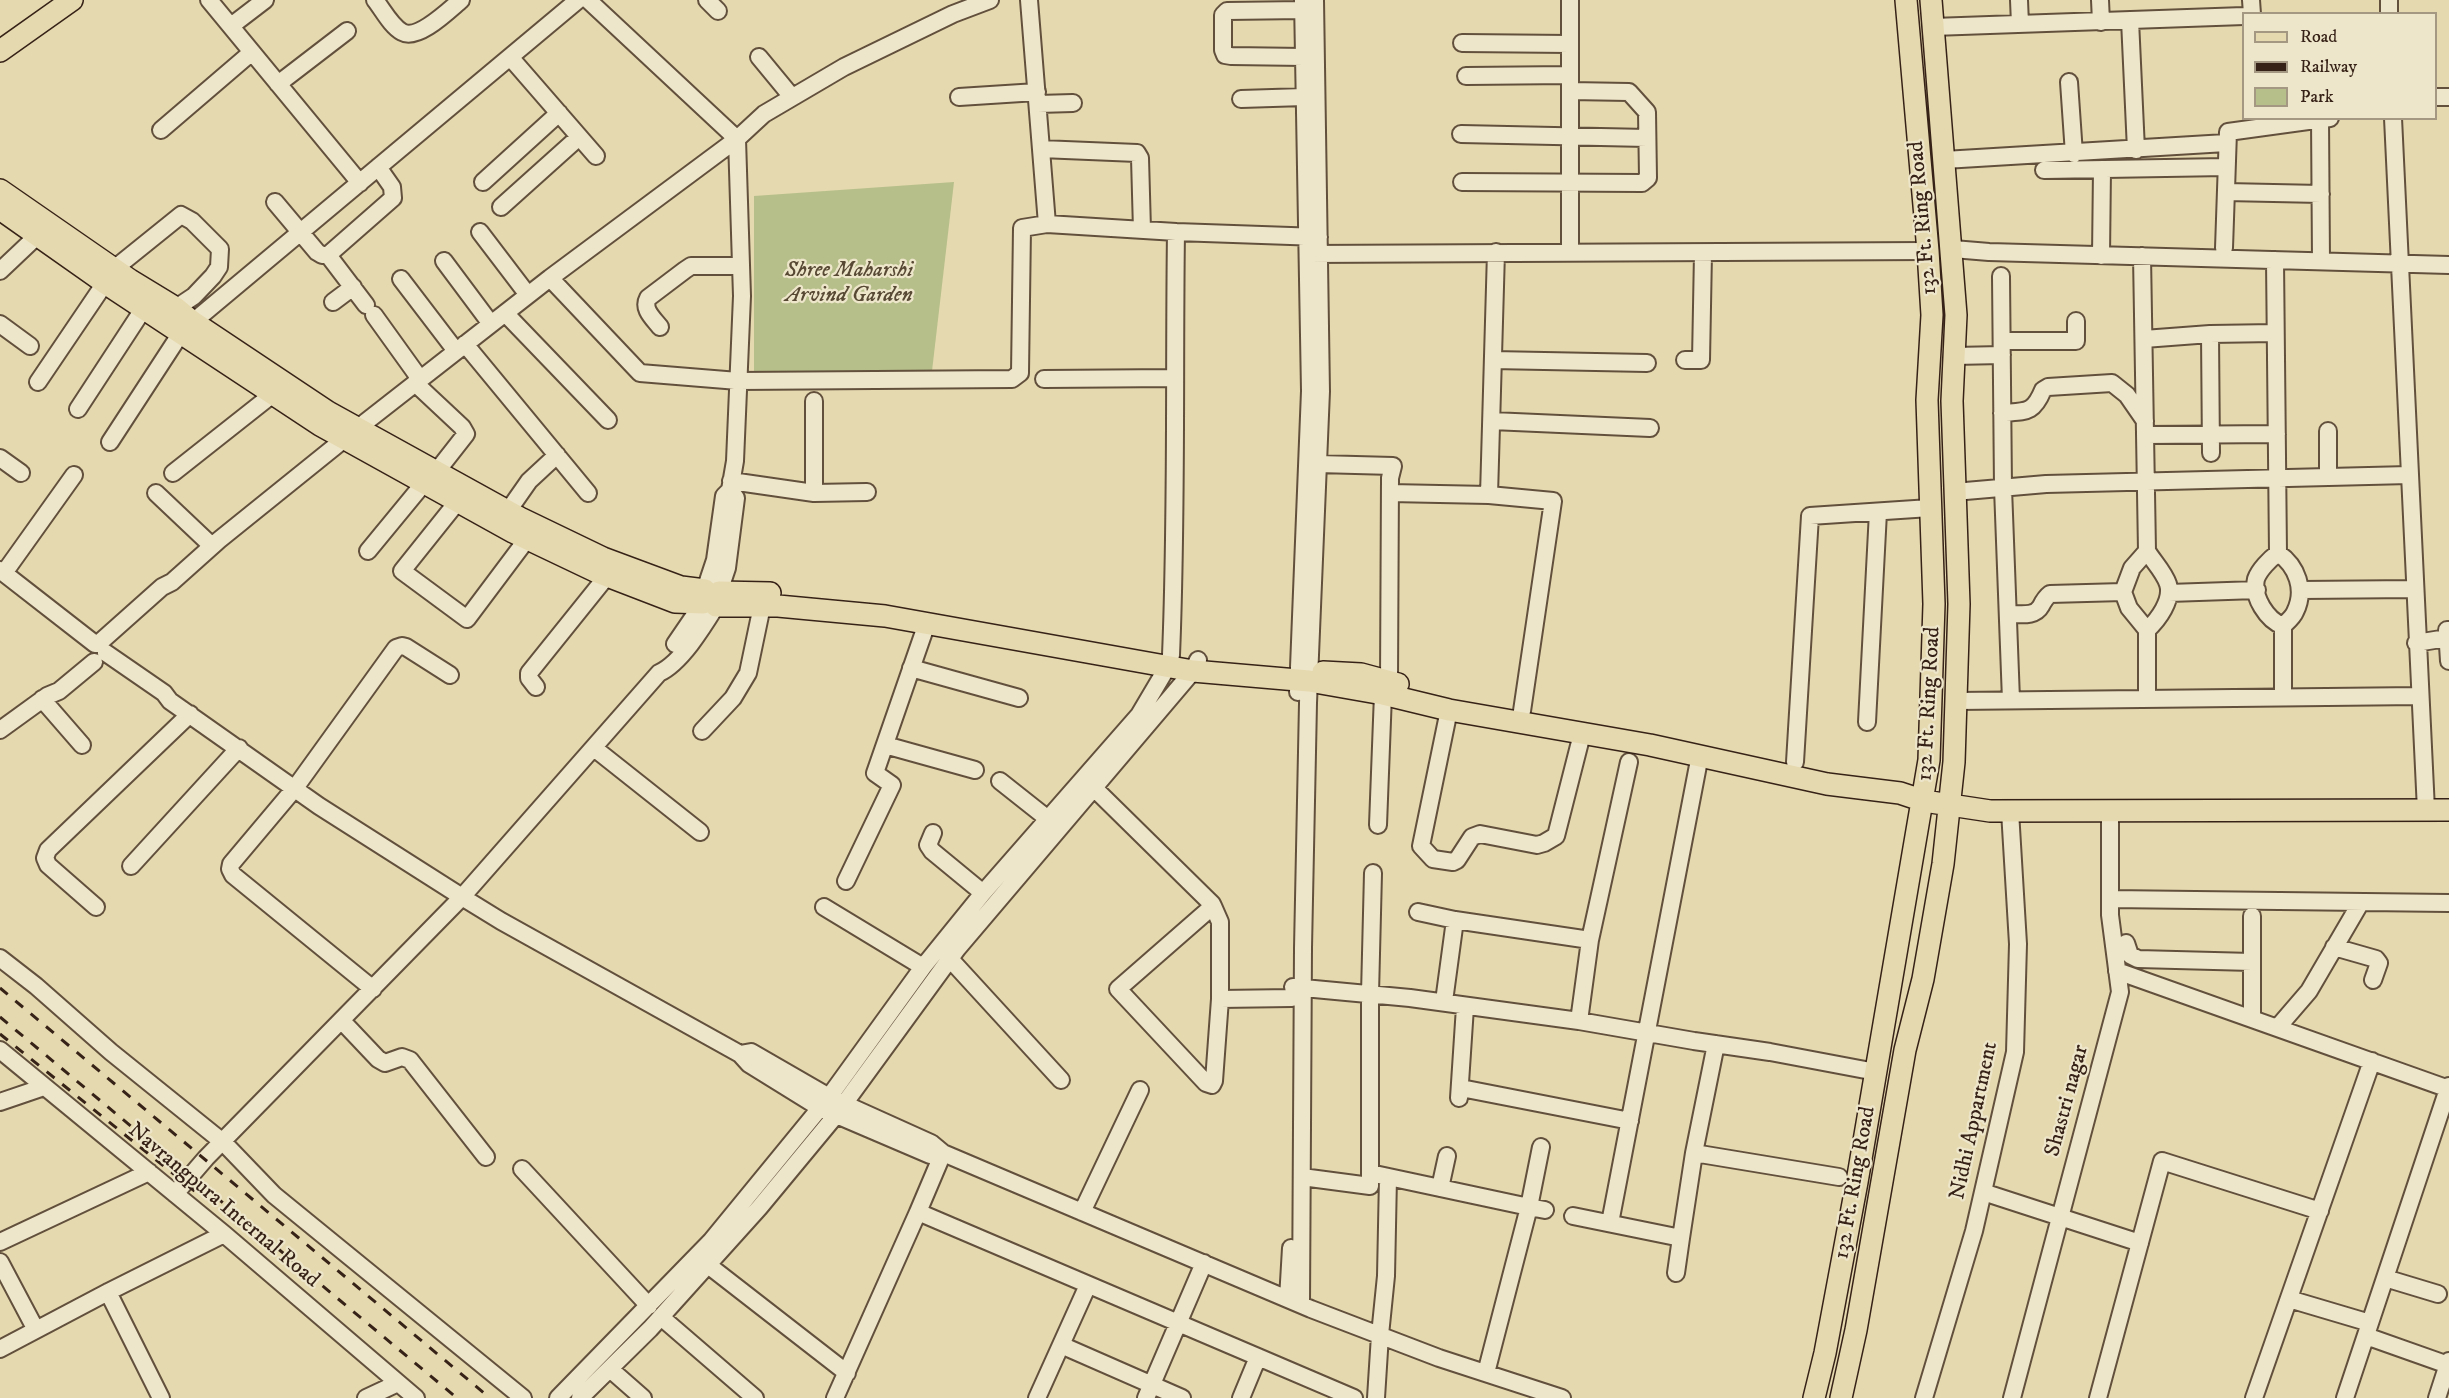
<!DOCTYPE html>
<style>
body{margin:0}
#map{position:relative;width:2449px;height:1398px;overflow:hidden;background:#e5d9af;font-family:"IM FELL DW Pica",serif}
canvas{display:block}
.legend{position:absolute;left:2242px;top:12px;width:195px;height:108px;box-sizing:border-box;background:#eee6cb;border:2px solid #a59883;margin:0;padding:8px 10px;list-style:none;font-size:18px;color:#372217}
.legend li{display:flex;align-items:center;gap:12px;height:30px}
.legend b{width:30px;border:2px solid #a59883}
</style>
<div id="map">
<canvas width="2449" height="1398"></canvas>
<ul class="legend">
<li><b style="height:8px;background:#e5d9af"></b>Road</li>
<li><b style="height:8px;background:#372217"></b>Railway</li>
<li><b style="height:16px;background:#b6bf8a"></b>Park</li>
</ul>
</div>
<script>
const context = document.querySelector('canvas').getContext('2d');
context.lineJoin = 'round';
function fill(path, color) { context.fillStyle = color; context.fill(path, 'evenodd'); }
function stroke(path, color, width, dash) { context.strokeStyle = color; context.lineWidth = width; context.lineCap = dash ? 'butt' : 'round'; context.setLineDash(dash || []); context.stroke(path); }
function drawText(font, color, halo, rows, align = 'center') {
  context.font = font + ' "IM FELL DW Pica",serif'; context.lineWidth = 4.5; context.setLineDash([]); context.textBaseline = 'middle'; context.strokeStyle = halo; context.fillStyle = color; for (const [text, x, y, turn = 0] of rows) {
    context.save(); context.translate(x, y); context.rotate((+turn || 0) * Math.PI / 180); context.textAlign = isNaN(turn) ? turn : align; if (halo) context.strokeText(text, 0, 0); context.fillText(text, 0, 0); context.restore();
  }
}
const green = new Path2D(`
 M954,182L932,371L754,383V196Z`);
const minor = new Path2D(`
 M209,0L360,183
 M375,0C383,10 391,26 402,32C418,41 449,10 461,0
 M588,0L737,139L742,296L735,461L730,490L724,496L715,560L705,590
 M707,0L718,11
 M1029,0L1047,224L1176,232
 M1570,0V253
 M2019,0L2020,24
 M2100,0L2101,22
 M2251,0L2252,14
 M2389,0V14
 M1303,10L1227,11L1223,15V50L1225,55L1231,56L1304,57
 M2130,20L2136,150
 M231,26L265,0
 M1933,27L2244,16
 M1462,43L1570,44
 M510,57L596,156
 M759,57L792,97
 M1466,76L1569,75
 M2069,82L2074,154
 M278,84L347,31
 M959,97L1037,92
 M2436,97H2449
 M1241,99L1304,97
 M1038,104L1073,103
 M2320,118L2321,261
 M2393,118L2426,810
 M161,130L252,52
 M1461,134L1647,138
 M1041,149L1137,153L1140,158L1142,230
 M1944,160L2226,143
 M2044,170L2226,167
 M483,182L559,113
 M1462,182L1642,183L1648,178L1647,112L1629,92L1570,91
 M2226,192L2321,194
 M275,202L317,252L322,255H328L393,198L392,187L378,167
 M501,207L579,137
 M480,232L528,295
 M2224,248L2228,132L2330,118
 M1953,249L1989,252L2449,265
 M1308,254L1928,251
 M328,255L366,305
 M2101,256L2102,169
 M2142,256L2147,551C2153,561 2164,572 2168,584C2173,600 2158,620 2147,630
 M2275,260L2278,553C2297,566 2306,590 2295,612C2293,617 2287,622 2283,626V697
 M444,261L491,324
 M114,269L181,215L192,221L220,249L219,267L213,276L194,296L176,308
 M0,271L37,236
 M2001,276L2003,488L2011,700
 M550,278L640,373L738,381L1012,379L1020,373L1022,228L1047,224
 M401,279L456,351
 M333,302L353,287
 M505,313L608,420
 M374,315L420,379
 M193,322L578,0
 M0,324L30,346
 M660,327C653,318 642,309 648,298L685,270L691,266H741
 M2210,334L2275,333
 M2144,339L2210,334L2211,453
 M2002,341H2076V321
 M465,344L588,493
 M1954,356L2002,355
 M1493,360L1647,363
 M1685,360H1701L1703,253
 M1044,379L1174,378
 M38,382L105,283
 M415,383L462,427L466,434L437,471
 M814,401V493
 M78,409L144,308
 M2002,413C2026,411 2033,414 2043,390L2048,387L2112,383L2127,395L2145,421
 M1492,421L1650,428
 M2328,431V477
 M2145,435L2277,434
 M110,442L181,333
 M0,458L21,473
 M1318,464L1393,466L1390,478L1389,682
 M173,473L273,394
 M731,481L814,493L867,492
 M1954,492L2046,484L2409,475
 M156,493L212,546
 M1390,493L1489,495L1553,501L1522,711
 M1489,495L1496,252
 M458,501L402,571L467,619L527,539
 M508,511L529,481L557,455
 M368,551L424,483
 M2147,551L2132,568L2123,592L2129,608L2147,630V699
 M2278,553C2270,559 2259,570 2256,579C2252,597 2267,620 2283,626
 M0,570L95,644
 M4,573L74,475
 M2301,590L2414,589
 M719,592L727,568L736,498L730,490
 M2169,593L2257,590
 M2009,614C2021,614 2035,617 2041,606C2044,600 2046,597 2050,594L2123,592
 M2449,630H2447L2449,661
 M2416,643L2447,638
 M98,644L162,587L172,582L219,540L358,428L550,278L737,139L764,114L844,67L953,14L990,0
 M675,644L703,603
 M106,653L164,693L170,701L319,806L462,897L501,921L740,1054L749,1064L820,1108L930,1155L943,1153
 M911,668L1019,698
 M536,687L529,678V673L607,576
 M1298,692L1310,391L1303,0
 M42,699L82,745
 M1957,701L2419,696
 M1449,710L1421,846L1433,859L1453,862L1457,860L1472,837L1480,834L1537,845L1544,843L1556,836L1582,734
 M1867,722L1878,512
 M0,730L47,696L59,691L94,662
 M702,731L733,698L748,673L762,606
 M885,745L975,770
 M594,748L700,832
 M1795,762L1810,516L1930,508
 M1000,781L1048,819
 M1094,788L1212,904L1213,906L1220,922V999L1214,1081L1212,1085L1206,1083L1118,989L1213,906
 M1378,825L1383,694
 M933,833L928,845L932,851L983,893
 M131,866L239,748
 M846,881L892,785L875,773L927,623
 M2110,899L2449,903
 M96,907L48,865L45,858L48,850L190,714
 M824,907L923,967
 M1418,912L1455,920L1590,940
 M2126,943L2130,955L2138,959L2252,962
 M2334,947L2376,959L2379,963L2373,980
 M0,958L36,986L111,1052L224,1143L274,1195L523,1398
 M950,959L1061,1080
 M2117,971L2449,1089
 M1293,987L1410,998L1579,1021L1694,1041L1770,1052L1876,1072
 M373,989L233,875L230,869L231,864L295,788L396,648L402,646L406,647L450,675
 M1445,994L1455,920
 M1220,999L1292,998
 M2252,1017V916
 M342,1021L378,1059L385,1063L402,1057L410,1060L486,1157
 M1579,1021L1590,940L1629,762
 M2278,1027L2309,991L2361,902
 M0,1050L224,1234L416,1398
 M740,1054L751,1052L829,1097L931,1143L943,1153L1311,1309L1439,1358L1562,1398
 M1461,1088L1630,1121
 M1459,1098L1465,1007
 M0,1102L44,1087
 M1541,1147L1529,1207L1545,1210
 M943,1153L918,1212L1258,1357
 M1694,1153L1839,1177
 M522,1169L649,1306
 M1370,1173L1529,1207L1486,1373
 M1302,1177L1370,1186V994L1373,873
 M1440,1188L1447,1156
 M1983,1192L2140,1243
 M175,1194L206,1158L462,897L659,673C681,663 703,627 716,606
 M1082,1212L1140,1090
 M1573,1216L1681,1238L1694,1153L1716,1044
 M1610,1223L1700,755
 M0,1242L149,1172
 M0,1262L36,1330
 M708,1265L847,1373
 M1676,1273L1681,1238
 M2385,1278L2438,1294
 M108,1292L161,1398
 M1288,1299L1291,1248
 M2289,1299L2370,1323
 M1301,1304L1303,948L1308,703L1321,391L1315,0
 M661,1317L755,1398
 M2366,1336L2448,1365
 M1061,1345L1182,1398
 M0,1349L108,1292L224,1234
 M610,1369L643,1398
 M366,1398L398,1383
 M558,1398L711,1241L829,1097L923,967L983,893L1139,715L1168,666L1171,655C1177,514 1174,373 1176,232L1319,237
 M580,1398L650,1329L759,1208L836,1115L957,949L1193,671L1198,660
 M835,1398L918,1212
 M1037,1398L1088,1285
 M1146,1398L1204,1263
 M1241,1398L1258,1357L1354,1398
 M1376,1398L1380,1335L1386,1276L1388,1177
 M1924,1398L1974,1231L2015,1052L2018,944L2010,811
 M2012,1398L2120,992L2110,915V811
 M2098,1398L2162,1161L2320,1211
 M2254,1398L2372,1061
 M2345,1398L2449,1086
 M2437,1398L2449,1361`);
const major = new Path2D(`
 M0,51L72,0
 M0,190L130,280L176,308L193,322L328,412L520,518L603,558L681,587L705,590
 M0,209L105,283L320,425L513,532L597,572L675,602L703,603
 M719,592L770,593
 M716,606H778L885,616L1193,671L1309,681L1383,694L1449,710L1650,745L1827,784L1900,793L1924,801L1990,811L2449,810
 M1323,672L1361,674L1398,684
 M1814,1398L1825,1353L1857,1182L1929,760L1934,604L1927,400L1932,315L1928,251L1906,0
 M1841,1398L1856,1330L1905,1050L1923,979L1943,864L1954,762L1959,604L1952,401L1956,315L1931,0`);
const rail = new Path2D(`
 M0,988L490,1398
 M0,1017L457,1398
 M0,1034L202,1197`);
const streetNames = [
 ["132 Ft. Ring Road",1924,218,-95],
 ["132 Ft. Ring Road",1930,704,-87],
 ["Shastri nagar",2068,1101,-75],
 ["Nidhi Appartment",1975,1121,-78],
 ["132 Ft. Ring Road",1856,1183,-80],
 ["Navrangpura Internal Road",223,1206,40]
];
const parkNames = [
 ["Shree Maharshi",849,271],
 ["Arvind Garden",849,296]
];
fill(green, '#b6bf8a');
stroke(minor, '#62503d', 20);
stroke(major, '#372217', 24);
stroke(minor, '#eee6cb', 16);
stroke(major, '#e5d9af', 21);
stroke(rail, '#372217', 3, [10, 10]);
drawText('22px', '#372217', '#eee6cb', streetNames);
drawText('italic 22px', '#574934', '#eee6cb', parkNames);
</script>
